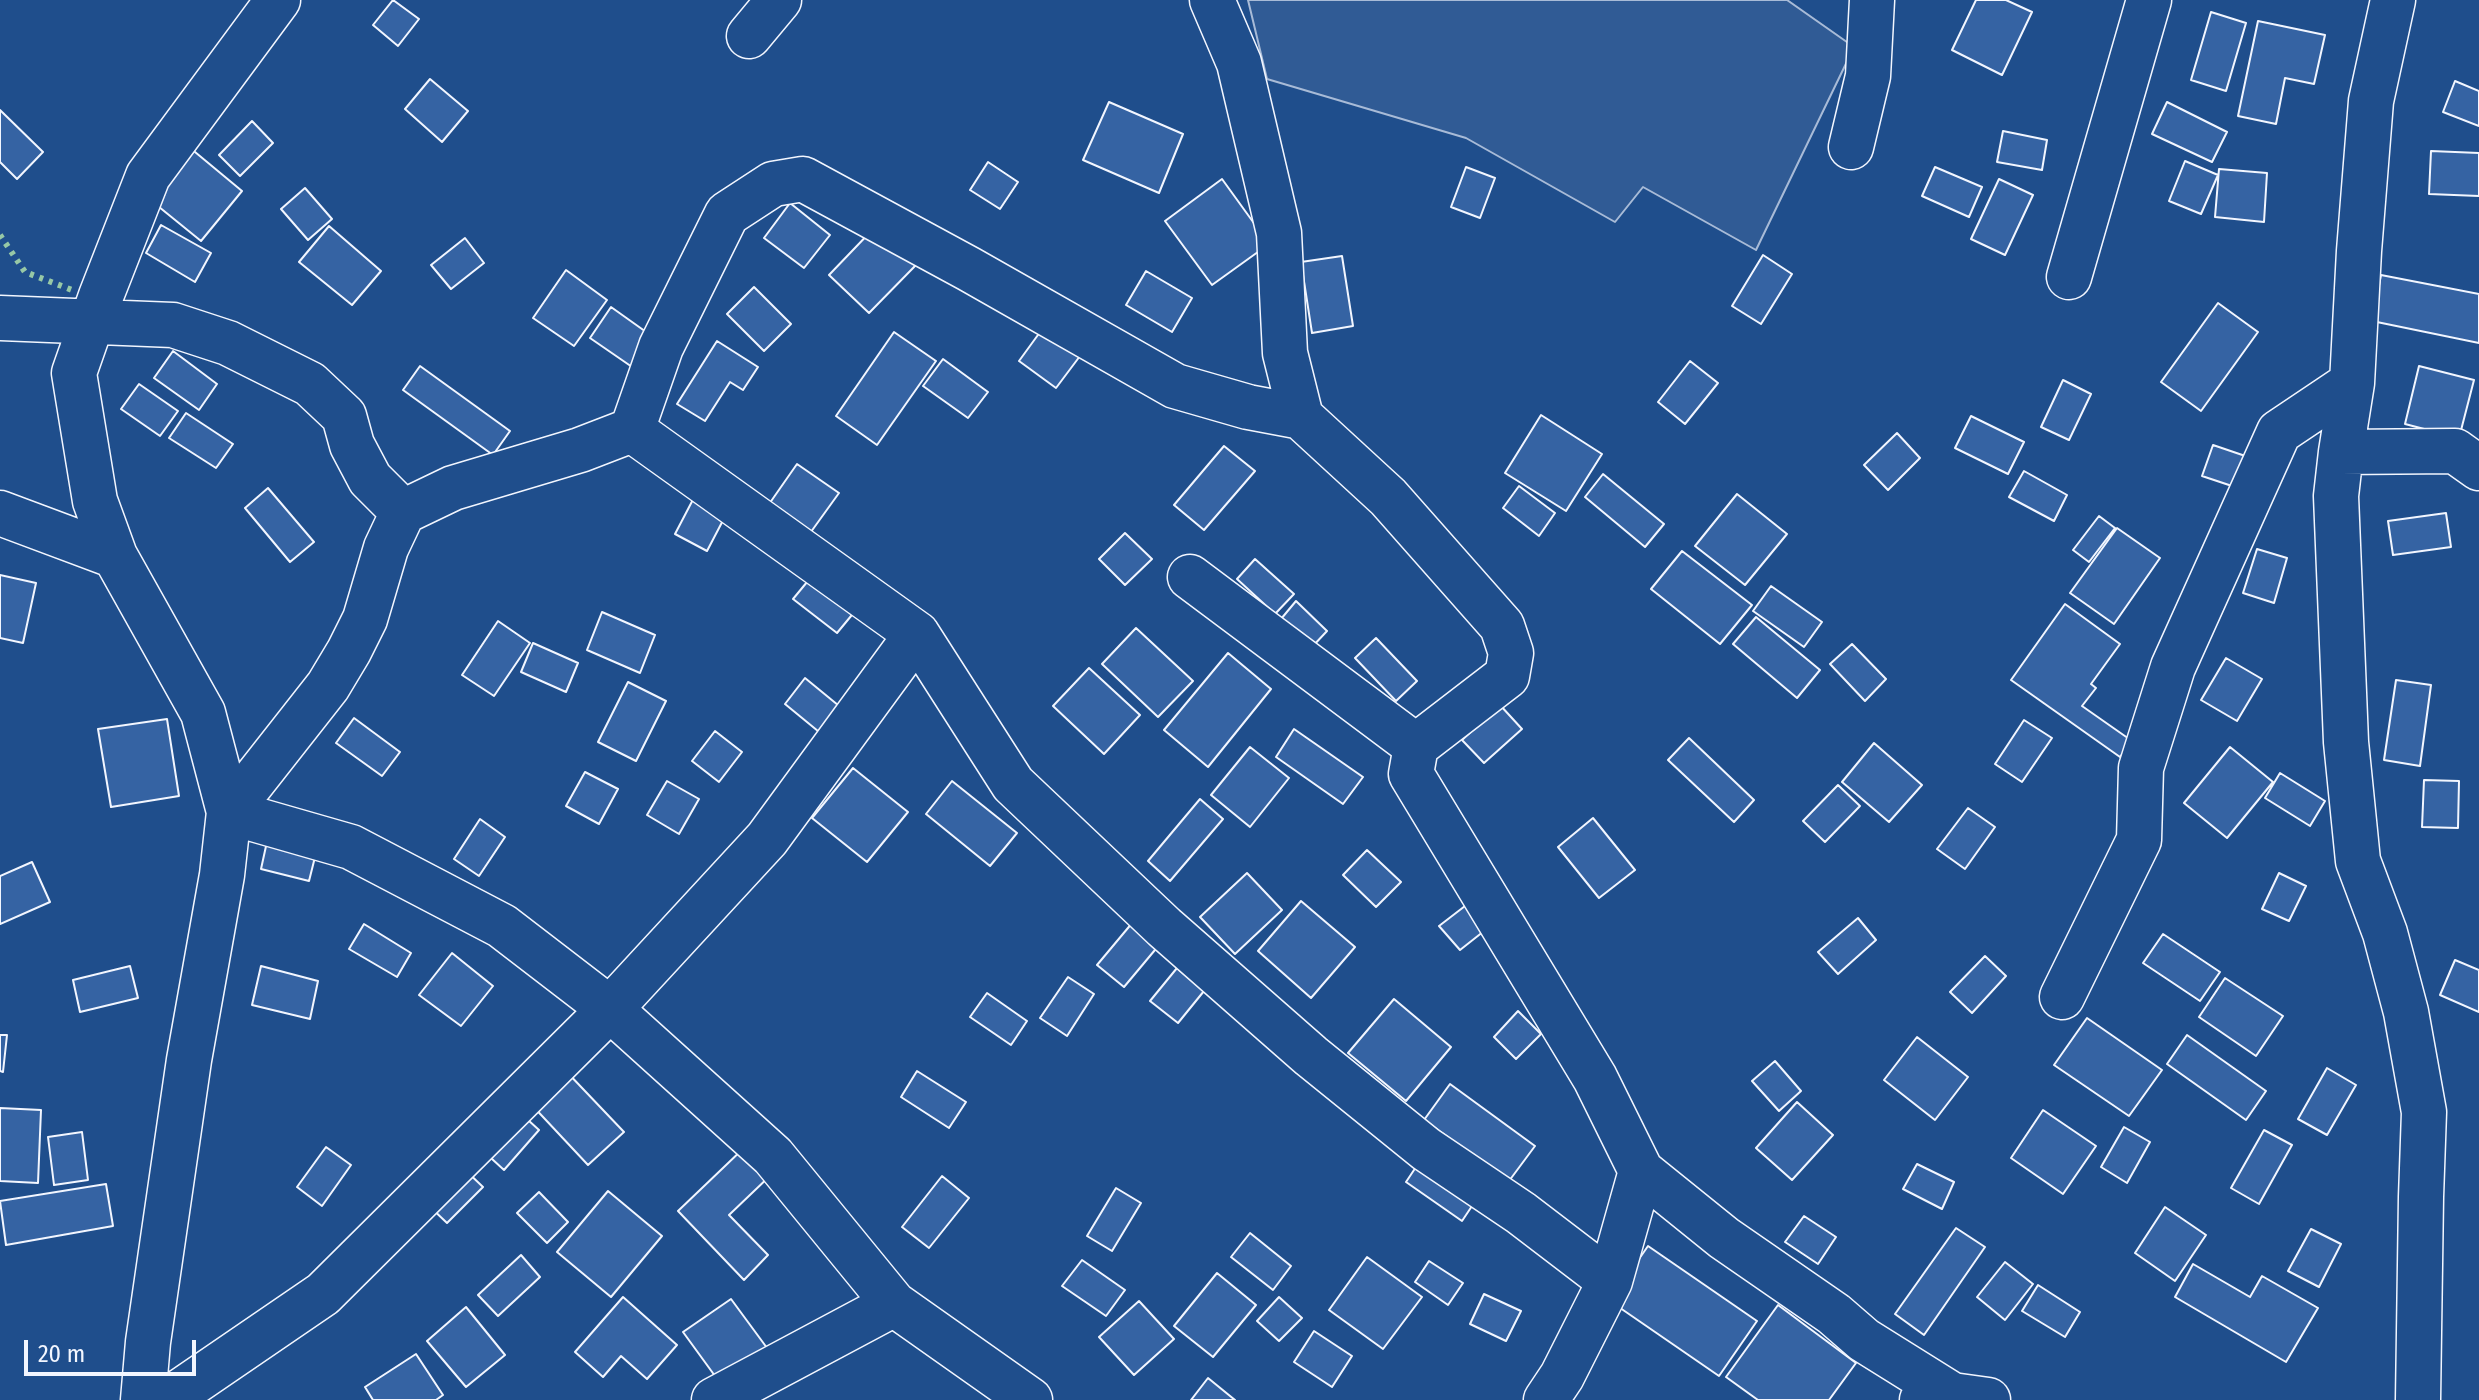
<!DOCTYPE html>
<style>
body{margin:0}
#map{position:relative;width:2479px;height:1400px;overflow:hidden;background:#1f4e8c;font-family:"Fira Sans Condensed",sans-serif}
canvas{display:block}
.scale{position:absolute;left:24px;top:1340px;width:172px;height:36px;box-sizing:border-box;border:4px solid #f2f6ff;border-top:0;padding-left:10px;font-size:24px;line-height:28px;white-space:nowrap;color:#f2f6ff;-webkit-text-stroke:6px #1f4e8c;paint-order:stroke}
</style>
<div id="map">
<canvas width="2479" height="1400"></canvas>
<div class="scale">20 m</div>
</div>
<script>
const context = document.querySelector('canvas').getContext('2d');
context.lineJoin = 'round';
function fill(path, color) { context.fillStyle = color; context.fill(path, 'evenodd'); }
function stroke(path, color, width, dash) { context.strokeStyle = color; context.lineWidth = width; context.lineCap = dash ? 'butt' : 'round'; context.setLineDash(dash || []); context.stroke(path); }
const green = new Path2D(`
 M1248,0H1787L1854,47L1756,250L1643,187L1615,222L1466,138L1267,79Z`);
const building = new Path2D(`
 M393,0L419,19L398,46L373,25Z
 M1976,0H2006L2032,12L2002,75L1952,50Z
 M2211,12L2246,23L2226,91L2191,80Z
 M2258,21L2325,35L2314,84L2285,78L2276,124L2238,116Z
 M430,79L468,111L442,142L405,109Z
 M2455,81L2479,91V126L2443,112Z
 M1109,102L1183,134L1159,193L1083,160Z
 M2167,102L2227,132L2212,162L2152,134Z
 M0,110L43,152L17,179L0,162Z
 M252,121L273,143L240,176L219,155Z
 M2003,131L2047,140L2042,170L1997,162Z
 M189,147L242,191L201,241L148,198Z
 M2431,151L2479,153V196L2429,194Z
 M2185,161L2218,175L2201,214L2169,201Z
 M988,162L1018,182L1000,209L970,190Z
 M1466,167L1495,178L1480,218L1451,207Z
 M1935,167L1982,187L1969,217L1922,196Z
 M2219,169L2267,173L2264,222L2215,217Z
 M1222,179L1269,244L1212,285L1165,221Z
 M1999,179L2033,195L2005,255L1971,239Z
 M305,188L332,219L308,240L281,209Z
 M790,203L830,235L804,268L764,238Z
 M161,225L211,253L195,282L146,253Z
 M329,226L381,271L352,305L299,262Z
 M876,226L916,265L869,313L829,275Z
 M465,238L484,263L451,289L431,265Z
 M1763,255L1792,274L1761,324L1732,306Z
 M1342,256L1353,326L1312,333L1301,262Z
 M566,270L607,300L574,346L533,318Z
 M1146,271L1192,298L1172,332L1126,305Z
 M2381,275L2479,294V343L2372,321Z
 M754,287L791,324L764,351L727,314Z
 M2218,303L2258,332L2201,411L2161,382Z
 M611,307L656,339L635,369L590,338Z
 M1051,317L1089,344L1056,388L1019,361Z
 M894,332L936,361L877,445L836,416Z
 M717,341L758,367L743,390L730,382L705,421L677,404Z
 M173,351L217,384L199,410L154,378Z
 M943,359L988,392L968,418L923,386Z
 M1690,361L1718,383L1685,424L1658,402Z
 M420,366L510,431L493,455L403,390Z
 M2419,366L2474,380L2459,438L2405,424Z
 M2063,380L2091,394L2069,440L2041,427Z
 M139,384L178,411L160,436L121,409Z
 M186,413L233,444L216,468L169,438Z
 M1541,415L1602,454L1566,511L1505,473Z
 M1971,416L2024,442L2008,474L1955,448Z
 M1897,433L1920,458L1888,490L1864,465Z
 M2213,445L2260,461L2250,492L2202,476Z
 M1224,446L1255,471L1204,530L1174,505Z
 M797,464L839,493L808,536L767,507Z
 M2024,471L2067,495L2054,521L2009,497Z
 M1603,474L1664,524L1645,547L1585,497Z
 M1519,486L1555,513L1539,536L1503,508Z
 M268,488L314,542L290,562L245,508Z
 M698,490L730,507L707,551L675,534Z
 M1737,494L1787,534L1745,585L1695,546Z
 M2446,513L2451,547L2393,555L2388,521Z
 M2099,516L2115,528L2089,562L2073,550Z
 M2117,528L2160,558L2114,624L2070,593Z
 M1125,533L1152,559L1125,585L1099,559Z
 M2257,549L2287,558L2274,603L2243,593Z
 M1682,551L1752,605L1720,644L1651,589Z
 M1255,559L1294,594L1275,614L1237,579Z
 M0,575L36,583L23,643L0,638Z
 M812,576L856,610L837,633L793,599Z
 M1771,586L1822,622L1804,647L1753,611Z
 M1296,601L1327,631L1312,647L1281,619Z
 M2065,604L2120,644L2091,684L2096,688L2082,706L2132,741L2120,757L2011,680Z
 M602,612L655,635L640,673L587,650Z
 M1756,617L1820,670L1797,698L1733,644Z
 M498,621L530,643L494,696L462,675Z
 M1136,628L1193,681L1158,717L1102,664Z
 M1376,638L1417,681L1396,701L1355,658Z
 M533,643L578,663L566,692L521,672Z
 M1852,644L1886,679L1865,701L1830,664Z
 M1228,653L1271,689L1208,767L1164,730Z
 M2226,658L2262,679L2237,721L2201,700Z
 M1089,668L1140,715L1104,754L1053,706Z
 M805,678L844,710L824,736L785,704Z
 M2396,680L2431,685L2420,766L2384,760Z
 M628,682L666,701L636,761L598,742Z
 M1500,705L1522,729L1484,763L1462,740Z
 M354,718L400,752L382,776L336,743Z
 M167,719L179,796L111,807L98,729Z
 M2024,720L2052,738L2022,782L1995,764Z
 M1294,729L1363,777L1343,804L1276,757Z
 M715,731L742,752L719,782L692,761Z
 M1689,738L1754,800L1734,822L1668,760Z
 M1874,743L1922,785L1889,822L1842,782Z
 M1250,747L1289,778L1250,827L1211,795Z
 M2230,747L2273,782L2227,838L2184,803Z
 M853,768L908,812L867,862L812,818Z
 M585,772L618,789L599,824L566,806Z
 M2280,773L2325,801L2310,826L2265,798Z
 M2424,780L2459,781L2458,828L2422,827Z
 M667,781L699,799L679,834L647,815Z
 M952,781L1017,833L990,866L926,814Z
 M1838,785L1860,806L1825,842L1803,821Z
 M1200,799L1223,819L1170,881L1148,861Z
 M1968,808L1995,827L1965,869L1937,849Z
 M1593,818L1635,870L1599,898L1558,847Z
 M480,819L505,837L479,876L454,859Z
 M268,837L317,849L309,881L261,869Z
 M1367,850L1401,882L1376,907L1343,875Z
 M32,862L50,902L0,924V876Z
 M1247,873L1282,910L1235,954L1200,917Z
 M2279,873L2306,886L2289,921L2262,909Z
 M1478,896L1498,920L1460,950L1439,926Z
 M1301,901L1355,947L1311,998L1258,951Z
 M1143,910L1170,932L1124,987L1097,965Z
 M1858,918L1876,940L1838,974L1818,952Z
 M364,924L411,953L397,977L349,949Z
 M2163,934L2220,972L2200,1001L2143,963Z
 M452,953L493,986L461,1026L419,995Z
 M1985,956L2006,976L1972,1013L1950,992Z
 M2455,960L2479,970V1012L2440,995Z
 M130,966L138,998L80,1012L73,980Z
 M261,966L318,981L310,1019L252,1005Z
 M1177,968L1204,991L1178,1023L1150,1001Z
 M1068,977L1094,994L1067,1036L1040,1018Z
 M2225,978L2283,1016L2256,1056L2199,1017Z
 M987,993L1027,1021L1011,1045L970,1017Z
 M1394,999L1451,1047L1406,1101L1348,1053Z
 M1518,1011L1541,1034L1516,1059L1494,1037Z
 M2087,1018L2162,1070L2129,1116L2054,1065Z
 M0,1035H7L3,1072L0,1071Z
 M2187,1035L2266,1091L2246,1120L2167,1064Z
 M1917,1037L1968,1077L1935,1120L1884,1080Z
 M1775,1061L1801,1091L1779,1111L1752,1081Z
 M2327,1068L2356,1085L2327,1135L2298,1119Z
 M564,1069L624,1132L588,1165L529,1102Z
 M917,1071L966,1102L949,1128L901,1097Z
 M1450,1084L1535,1146L1509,1181L1424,1120Z
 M1797,1102L1833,1135L1792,1180L1756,1148Z
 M0,1108L41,1110L38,1183L0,1181Z
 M516,1109L539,1130L504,1170L479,1147Z
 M2043,1110L2096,1146L2063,1194L2011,1158Z
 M2124,1127L2150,1142L2127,1183L2101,1167Z
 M2264,1130L2292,1145L2259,1204L2231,1188Z
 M82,1132L88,1180L54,1185L48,1137Z
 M747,1145L774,1172L729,1215L768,1255L744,1280L678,1211Z
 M326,1147L351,1165L322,1206L297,1187Z
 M1424,1155L1480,1194L1462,1221L1406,1182Z
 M1917,1164L1954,1182L1942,1209L1903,1189Z
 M460,1165L483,1187L447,1223L425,1202Z
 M942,1176L969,1198L929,1248L902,1227Z
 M106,1184L113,1226L6,1245L0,1201Z
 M1116,1188L1141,1203L1112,1251L1087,1236Z
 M608,1191L662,1236L611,1297L557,1252Z
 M539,1192L568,1222L547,1243L517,1213Z
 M2165,1207L2206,1235L2175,1281L2135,1253Z
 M1804,1216L1836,1237L1818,1264L1785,1242Z
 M1956,1228L1985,1247L1924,1335L1895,1314Z
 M2311,1229L2341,1244L2319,1287L2288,1271Z
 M1250,1233L1291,1266L1273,1290L1231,1257Z
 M1648,1246L1757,1321L1719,1376L1610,1301Z
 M521,1255L540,1277L498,1316L478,1295Z
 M1367,1257L1422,1297L1383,1349L1329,1310Z
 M1082,1260L1125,1290L1106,1316L1062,1286Z
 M1429,1261L1463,1283L1448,1305L1415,1282Z
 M2005,1262L2033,1284L2005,1320L1977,1297Z
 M2193,1264L2250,1297L2262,1276L2318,1308L2286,1362L2175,1297Z
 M1217,1273L1256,1305L1213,1357L1174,1326Z
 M2038,1285L2080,1312L2065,1337L2022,1311Z
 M1484,1294L1521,1311L1506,1341L1470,1324Z
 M623,1297L677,1345L647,1379L621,1356L603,1377L575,1352Z
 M1279,1297L1302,1318L1279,1341L1257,1321Z
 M731,1299L770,1352L723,1387L683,1332Z
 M1139,1301L1174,1339L1134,1375L1099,1337Z
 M1778,1305L1856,1363L1829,1400H1758L1726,1377Z
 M466,1307L505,1355L466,1387L427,1341Z
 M1314,1331L1352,1356L1332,1387L1294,1362Z
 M416,1354L443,1395L436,1400H373L365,1387Z
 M1208,1378L1235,1400H1191Z`);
const minor = new Path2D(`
 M1212,0L1239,63L1279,233L1285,353L1301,417
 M2393,0L2371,101L2359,251L2352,383L2341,452L2336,496L2346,742L2358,861L2385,933L2406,1012L2424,1112L2421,1197L2418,1400
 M749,36L779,0
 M1851,147L1868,76L1872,0
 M2069,277L2149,0
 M0,318L173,325L228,343L310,384L344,416L352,445L370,479L403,512
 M632,430L661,347L727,214L773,184L803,179L969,269L1175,386L1248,407L1301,417L1388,497L1502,626L1511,653L1507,676L1416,746L1411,774L1595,1078L1641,1171L1724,1238L1834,1314L1864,1340L1952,1395
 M2341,452L2455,451L2479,468
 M0,513L115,556
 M1190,577L1416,746
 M2062,997L2139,840L2141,768L2173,667L2279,432L2352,383
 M143,1400L148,1342L189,1060L222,875L229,812L203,713L115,556L95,501L74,373L101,296L148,176L278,0
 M168,1400L323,1294L610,1009L767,839L917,634
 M714,1400L894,1304
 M1030,1400L894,1304L773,1156L610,1009L502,926L351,847L229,812L328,686L349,651L365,619L386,548L403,512L453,488L580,450L632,430L917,634L1013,784L1164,927L1311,1056L1426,1149L1521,1213L1610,1281
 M1546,1400L1562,1376L1610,1281L1641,1171
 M1922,1400L1952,1395L1988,1400`);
const hedge = new Path2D(`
 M0,235L25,272L72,290`);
fill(green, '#305b95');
stroke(green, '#a8bbd7', 2);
fill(building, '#3563a3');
stroke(building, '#f2f6ff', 2);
stroke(minor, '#f2f6ff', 47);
stroke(minor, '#1f4e8c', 44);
stroke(hedge, '#97c8a6', 6, [4, 6]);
</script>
